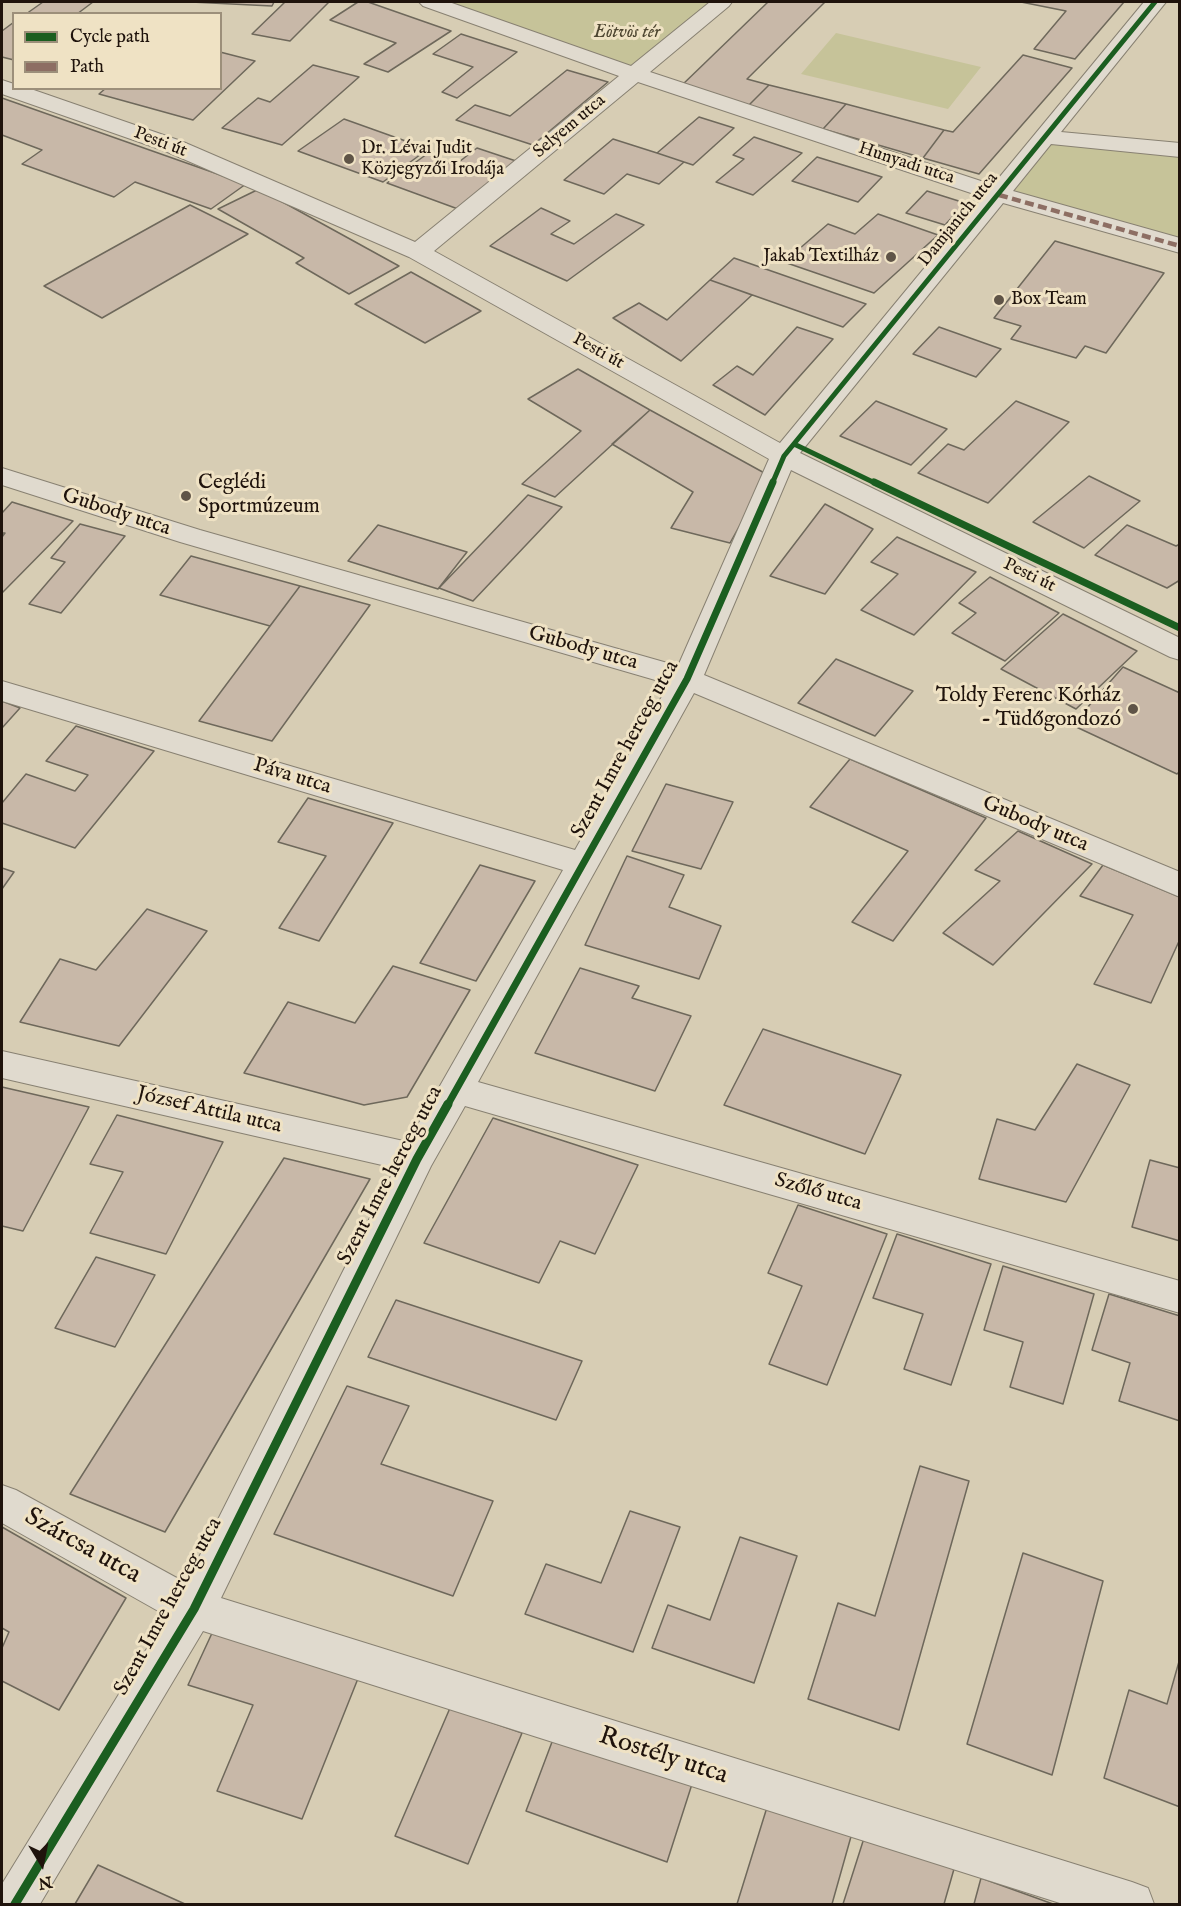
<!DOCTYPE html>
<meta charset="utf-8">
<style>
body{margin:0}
#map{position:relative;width:1181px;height:1906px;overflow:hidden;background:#d7cdb4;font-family:"IM FELL English",serif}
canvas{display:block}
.frame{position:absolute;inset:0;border:3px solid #1f130c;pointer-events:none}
.legend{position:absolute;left:12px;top:12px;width:210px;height:78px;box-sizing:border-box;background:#efe2c4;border:2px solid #9c8f7a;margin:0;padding:8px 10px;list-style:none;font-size:18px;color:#1f130c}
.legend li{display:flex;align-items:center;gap:12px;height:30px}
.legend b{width:30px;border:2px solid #9c8f7a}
.north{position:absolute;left:12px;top:1834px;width:60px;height:60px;-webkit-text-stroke:4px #efe2c4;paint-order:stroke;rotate:170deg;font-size:16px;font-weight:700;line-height:24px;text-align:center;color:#1f130c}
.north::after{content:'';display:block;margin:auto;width:21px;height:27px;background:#1f130c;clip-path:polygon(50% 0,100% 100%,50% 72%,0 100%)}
</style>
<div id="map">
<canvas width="1181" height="1906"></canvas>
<div class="frame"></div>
<ul class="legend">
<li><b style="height:8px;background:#1b5e20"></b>Cycle path</li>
<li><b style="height:8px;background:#8d6e63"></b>Path</li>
</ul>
<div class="north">N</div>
</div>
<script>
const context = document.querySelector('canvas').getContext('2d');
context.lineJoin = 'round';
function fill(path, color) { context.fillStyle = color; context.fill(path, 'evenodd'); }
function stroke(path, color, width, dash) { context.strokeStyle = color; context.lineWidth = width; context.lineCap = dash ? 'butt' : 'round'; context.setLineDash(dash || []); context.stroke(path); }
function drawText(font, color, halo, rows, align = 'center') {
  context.font = font + ' "IM FELL English",serif'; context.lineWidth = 6; context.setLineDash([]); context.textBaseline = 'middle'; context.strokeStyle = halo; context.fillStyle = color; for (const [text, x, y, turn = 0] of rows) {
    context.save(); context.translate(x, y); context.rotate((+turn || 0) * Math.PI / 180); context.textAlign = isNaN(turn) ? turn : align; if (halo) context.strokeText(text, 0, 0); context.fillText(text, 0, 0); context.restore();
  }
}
const green = new Path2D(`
 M440,2H715L632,70Z
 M836,33L981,67L948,109L801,74Z
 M1044,137L1179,150V246L999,195Z`);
const building = new Path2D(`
 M43,2H93L77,14H26Z
 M191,2H274L272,6Z
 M285,2H329L290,41L252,34Z
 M358,2H368L451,31L388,72L364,64L396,43L330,20Z
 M768,2H825L747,79L769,85L747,107L680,87Z
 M1021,2H1124L1075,59L1034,49L1066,11Z
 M14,22V60L2,57V31Z
 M461,34L517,52L457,98L442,92L473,67L433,54Z
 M220,52L255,61L193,120L99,94L106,88H220Z
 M1023,55L1072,68L979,174L923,158L944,130L953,132Z
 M313,65L359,77L282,145L222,128L258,98L270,102Z
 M567,70L608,82L533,145L456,120L475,105L510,116Z
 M769,85L846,104L823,129L747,107Z
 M2,98L246,184L211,209L135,182L114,197L22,164L42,150L2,135Z
 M846,104L944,130L923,158L823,129Z
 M699,117L734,128L693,165L657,153Z
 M344,119L428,149L383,182L298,151Z
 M754,137L802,153L753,195L716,182L744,159L733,155Z
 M613,139L657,153L684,162L659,184L627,174L604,194L564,180Z
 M477,148L516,161L458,209L387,183L427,154L455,165Z
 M817,157L882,177L858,202L792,181Z
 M259,189L399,266L349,294L296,263L304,258L218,209Z
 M927,191L965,203L945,225L906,213Z
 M190,205L248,234L102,318L44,286Z
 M541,208L570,221L551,234L574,244L616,214L644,225L567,281L490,246Z
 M878,214L938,235L874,293L784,262L828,224L855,234Z
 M1055,241L1164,273L1106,353L1085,346L1076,358L1011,339L1021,326L994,318Z
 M734,258L866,304L843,327L710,280Z
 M411,272L481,311L425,343L355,304Z
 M710,280L752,295L681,361L613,318L639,303L667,320Z
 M797,327L833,339L765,415L713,385L737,366L753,375Z
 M939,327L1001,349L976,377L913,354Z
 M578,369L650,410L555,497L522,484L581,431L528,399Z
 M876,401L947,429L911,465L840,436Z
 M1016,401L1069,422L988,503L918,473L948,444L964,450Z
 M650,410L768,475L730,543L671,528L693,492L612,444Z
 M1089,476L1140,501L1084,548L1033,522Z
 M528,495L562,507L473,601L439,588Z
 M12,502L73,521L2,593V537L5,533H2V513Z
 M825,504L873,529L825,594L770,576Z
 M80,524L125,536L61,613L29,604L65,562L51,558Z
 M378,525L467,552L438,589L348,561Z
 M1127,525L1176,546L1180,544V580L1167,588L1095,555Z
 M897,537L976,572L914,635L861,610L898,574L871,562Z
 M191,556L300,586L270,626L160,595Z
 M990,577L1059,613L1005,661L952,633L976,613L959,603Z
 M300,586L370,605L272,741L199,721Z
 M1063,614L1137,651L1076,709L1001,669Z
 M836,659L913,691L875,736L798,703Z
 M1123,667L1180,693V771L1177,774L1072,725Z
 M2,701L20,708L2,728Z
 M76,726L154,751L75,848L2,823V803L26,774L75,791L88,775L46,761Z
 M850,759L986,818L893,941L852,922L908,851L810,807Z
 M666,784L733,802L701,869L632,851Z
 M308,798L393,823L319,941L279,928L326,856L278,842Z
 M1018,831L1092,864L993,965L943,933L1000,881L975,870Z
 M627,856L684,875L669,907L721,926L699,979L585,945Z
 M480,865L535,881L476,981L420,963Z
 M1103,865L1180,897V939L1151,1003L1094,984L1133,915L1080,896Z
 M2,868L14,872L2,889Z
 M147,909L207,931L119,1046L20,1022L60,959L96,970Z
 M393,966L470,990L407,1097L364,1105L244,1073L288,1002L355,1023Z
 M580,968L639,986L632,998L691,1016L655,1091L535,1053Z
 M763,1029L901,1075L865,1154L724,1105Z
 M1077,1064L1130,1085L1066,1202L979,1179L997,1119L1035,1130Z
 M2,1087L89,1107L23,1231L2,1226Z
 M117,1115L223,1142L166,1254L90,1233L123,1172L90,1164Z
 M493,1118L638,1165L595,1254L560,1241L539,1283L424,1243Z
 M284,1158L370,1179L165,1532L70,1494Z
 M1150,1160L1180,1168V1241L1132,1227Z
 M798,1205L887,1234L827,1385L769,1364L802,1286L768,1273Z
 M897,1234L991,1264L951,1385L904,1369L923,1314L873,1298Z
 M96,1257L155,1275L115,1347L55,1328Z
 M1003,1266L1094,1294L1063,1404L1010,1387L1023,1342L984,1330Z
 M1109,1294L1180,1316V1421L1119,1401L1130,1363L1092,1350Z
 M396,1300L582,1361L556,1420L368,1357Z
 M347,1386L409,1406L381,1464L493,1501L453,1596L274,1534Z
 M920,1466L969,1481L899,1730L808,1699L838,1603L875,1616Z
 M630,1511L680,1527L633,1652L525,1614L546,1564L601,1583Z
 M2,1527L126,1598L59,1710L2,1681V1648L9,1632L2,1628Z
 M740,1537L797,1556L754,1683L652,1648L668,1605L710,1620Z
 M1023,1553L1103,1581L1052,1775L967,1744Z
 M213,1631L359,1676L302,1819L217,1791L253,1705L188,1685Z
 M1180,1658V1807L1104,1778L1129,1690L1167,1704Z
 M450,1708L522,1733L468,1864L395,1836Z
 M555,1734L693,1781L667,1862L526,1811Z
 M768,1804L852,1833L832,1904H737Z
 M865,1835L954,1869L944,1904H843Z
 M98,1865L185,1904H75Z
 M981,1878L1053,1904H974Z`);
const minor = new Path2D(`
 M419,2H449L631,66L710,2H732L729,6L650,72L993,185L1144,2H1166L1061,132L1180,143V157L1051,144L1013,191L1180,238V253L1003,203L800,453L1180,638V660L1170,657L791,470L704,675L1180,872V897L694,693L478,1082L1180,1281V1313L465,1106L431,1166L221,1598L1132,1882L1148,1888L1154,1904H1063L203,1631L40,1904H2V1884L167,1616L2,1523V1485L16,1490L186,1583L395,1168L2,1078V1051L408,1142L563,870L2,701V681L575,850L669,684L180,542L2,485V468L200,530L678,666L769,459L409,257L165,151L2,94V80L14,84V88H28L181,141L415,242L619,76L423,6ZM638,82L983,197L780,443L434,251Z`);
const quiet = new Path2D(`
 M999,195L1180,246`);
const cyclewayFar2 = new Path2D(`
 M794,444L877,484
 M772,484L784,456L1155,2`);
const cyclewayFar1 = new Path2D(`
 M874,482L1180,628
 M447,1106L687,679L773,482`);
const cycleway = new Path2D(`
 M15,1904L194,1609L417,1159L448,1104`);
const markers = [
 [349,159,6,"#5f5447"],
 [891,257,6,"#5f5447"],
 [999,300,6,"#5f5447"],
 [186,496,6,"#5f5447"],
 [1133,709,6,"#5f5447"]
];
const farParknames = [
 ["Eötvös tér",627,33]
];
const farStreetnames = [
 ["Selyem utca",570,127,-40],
 ["Pesti út",160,143,21],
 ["Hunyadi utca",906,164,18],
 ["Damjanich utca",959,220,-51],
 ["Pesti út",598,352,29],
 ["Pesti út",1029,576,26]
];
const farPoinames = [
 ["Dr. Lévai Judit",361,149],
 ["Közjegyzői Irodája",361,170],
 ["Jakab Textilház",879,257,"right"],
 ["Box Team",1011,300]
];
const poiNames = [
 ["Ceglédi",198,484],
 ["Sportmúzeum",198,508],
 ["Toldy Ferenc Kórház",1121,697,"right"],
 ["- Tüdőgondozó",1121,721,"right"]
];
const streetNames = [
 ["Gubody utca",116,513,18],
 ["Gubody utca",583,649,16],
 ["Szent Imre herceg utca",626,750,-61],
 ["Páva utca",292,777,17],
 ["Gubody utca",1035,825,23],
 ["József Attila utca",209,1111,13],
 ["Szent Imre herceg utca",391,1176,-62],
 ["Szőlő utca",818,1193,16],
 ["Szent Imre herceg utca",169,1607,-61]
];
const nearStreetnames = [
 ["Szárcsa utca",82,1547,29],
 ["Rostély utca",663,1757,18]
];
fill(green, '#c6c399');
fill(building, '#c8b8a8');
stroke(building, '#6e685b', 1.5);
stroke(minor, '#888172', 2);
fill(minor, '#e0dace');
stroke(quiet, '#8d6e63', 4.5, [9, 4.5]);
stroke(cyclewayFar2, '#1b5e20', 5);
stroke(cyclewayFar1, '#1b5e20', 7);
stroke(cycleway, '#1b5e20', 9);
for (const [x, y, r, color] of markers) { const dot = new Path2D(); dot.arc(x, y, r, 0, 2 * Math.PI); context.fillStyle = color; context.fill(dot); stroke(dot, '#efe2c4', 2); }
drawText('italic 18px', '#4d4530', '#efe2c4', farParknames);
drawText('18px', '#1f130c', '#efe2c4', farStreetnames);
drawText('18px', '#1f130c', '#efe2c4', farPoinames, 'left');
drawText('21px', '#1f130c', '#efe2c4', poiNames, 'left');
drawText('21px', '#1f130c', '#efe2c4', streetNames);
drawText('26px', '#1f130c', '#efe2c4', nearStreetnames);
</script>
